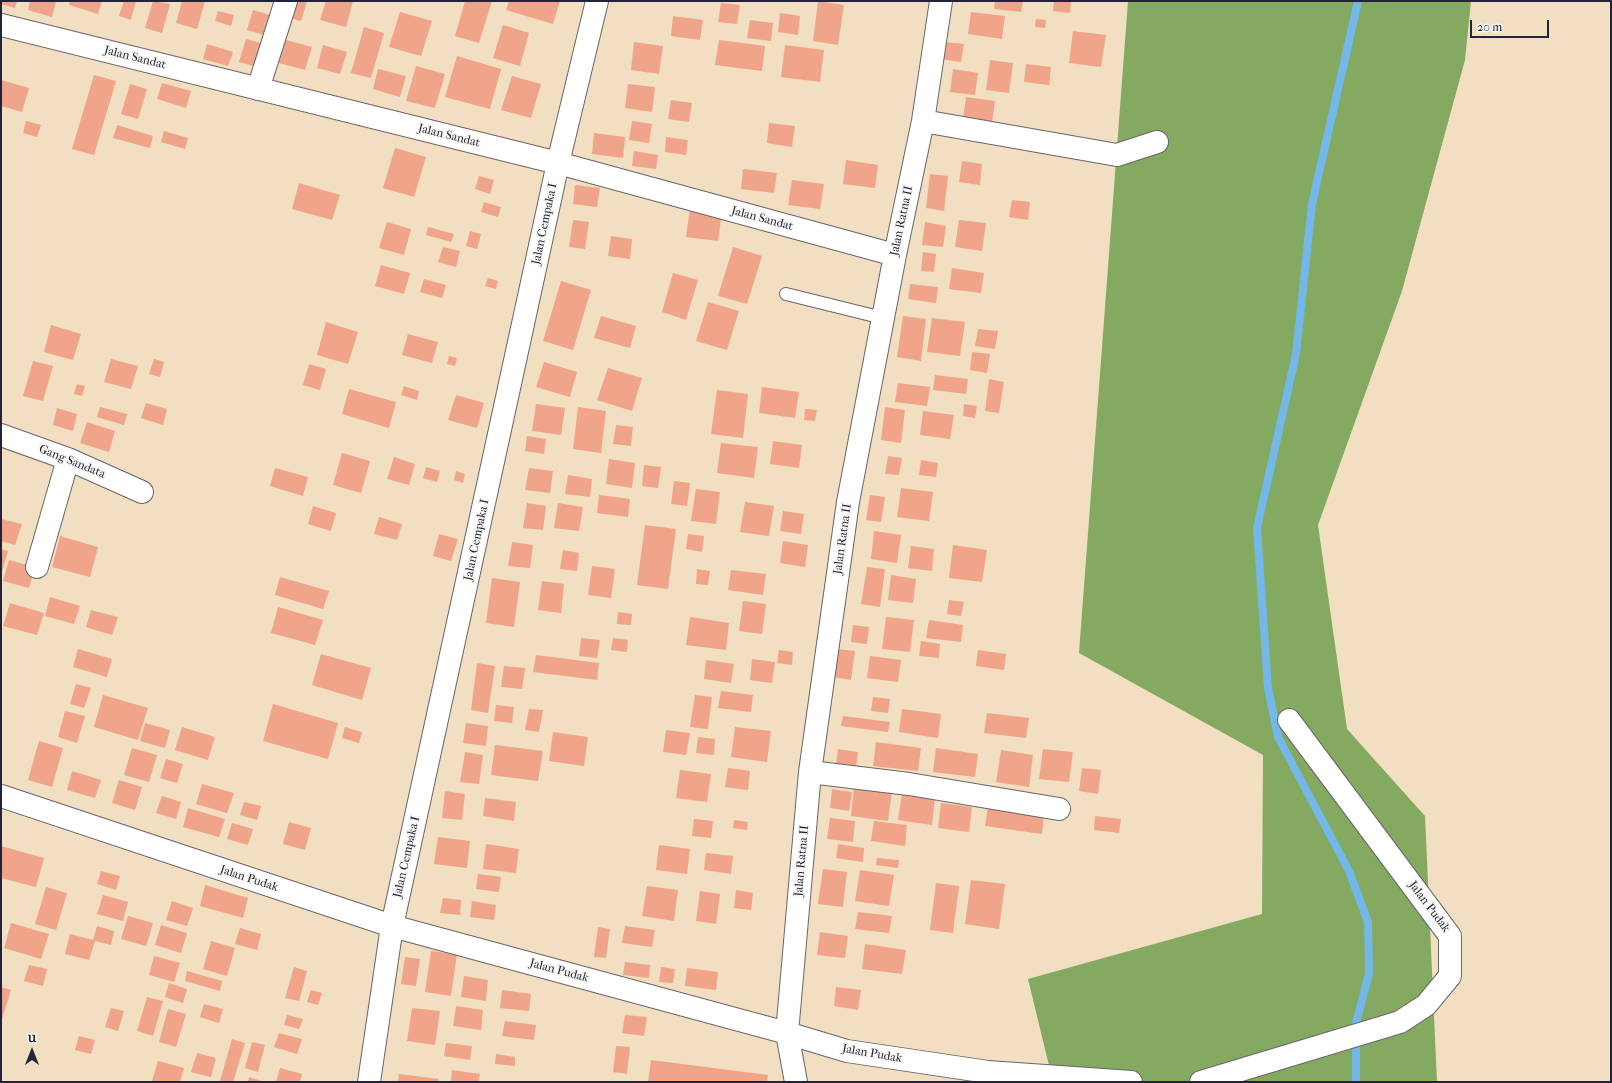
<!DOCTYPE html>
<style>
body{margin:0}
#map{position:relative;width:1612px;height:1083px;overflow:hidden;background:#f2dec0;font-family:"IM FELL French Canon",serif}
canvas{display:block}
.frame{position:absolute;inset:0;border:2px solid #22223b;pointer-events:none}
.north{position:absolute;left:12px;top:1031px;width:40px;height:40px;-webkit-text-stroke:3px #f6f6f2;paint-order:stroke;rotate:0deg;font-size:11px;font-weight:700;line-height:16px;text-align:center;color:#22223b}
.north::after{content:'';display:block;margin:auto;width:14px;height:18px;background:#22223b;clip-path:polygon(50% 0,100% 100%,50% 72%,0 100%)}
.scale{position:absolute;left:1470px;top:20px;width:79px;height:18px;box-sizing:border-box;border:2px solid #22223b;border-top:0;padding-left:5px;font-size:12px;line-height:14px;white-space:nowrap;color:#22223b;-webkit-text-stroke:3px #f6f6f2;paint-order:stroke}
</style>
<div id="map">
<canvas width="1612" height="1083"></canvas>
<div class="frame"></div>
<div class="north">U</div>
<div class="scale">20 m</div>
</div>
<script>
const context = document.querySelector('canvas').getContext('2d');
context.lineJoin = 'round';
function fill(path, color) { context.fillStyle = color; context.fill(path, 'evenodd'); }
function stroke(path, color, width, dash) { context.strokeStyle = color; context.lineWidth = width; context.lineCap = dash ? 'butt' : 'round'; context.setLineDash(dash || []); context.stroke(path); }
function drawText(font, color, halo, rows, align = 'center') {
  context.font = font + ' "IM FELL French Canon",serif'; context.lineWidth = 3.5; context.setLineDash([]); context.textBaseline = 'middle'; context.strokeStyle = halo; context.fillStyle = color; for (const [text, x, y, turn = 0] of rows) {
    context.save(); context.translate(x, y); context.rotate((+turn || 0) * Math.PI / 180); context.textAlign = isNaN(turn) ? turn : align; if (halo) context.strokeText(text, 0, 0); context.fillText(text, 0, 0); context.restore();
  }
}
const forest = new Path2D(`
 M1128,1H1471L1465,60L1402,291L1318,525L1347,729L1425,816L1437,1082H1053L1028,979L1262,914L1263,755L1079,653Z`);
const stream = new Path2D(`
 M1356,1082V1023L1369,974L1368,922L1349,871L1278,737L1268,688L1257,528L1296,354L1312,204L1358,1`);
const building = new Path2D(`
 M1,1H17L15,8L1,4Z
 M30,1H56L52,17L28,10Z
 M70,1H102L98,14L69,5Z
 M124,1H136L131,20L119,16Z
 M153,1L170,4L162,33L145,28Z
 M182,1H205L197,29L176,23Z
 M294,1H307L301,21L289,18Z
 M326,1H353L346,27L320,20Z
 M465,1H492L479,43L455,36Z
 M509,1H560L553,24L506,10Z
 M818,1L844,5L838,45L813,41Z
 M995,1H1023L1021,12L994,9Z
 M1054,1L1071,2L1070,13L1053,11Z
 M721,3L740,5L737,24L718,22Z
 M253,10L270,15L264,35L247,30Z
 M218,11L234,15L231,26L215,21Z
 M400,12L432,21L421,56L389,47Z
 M971,12L1005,16L1002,39L968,34Z
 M780,13L800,16L798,35L778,32Z
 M673,16L703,20L700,40L671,36Z
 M1036,19L1046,20L1045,28L1035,27Z
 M750,20L773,23L771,41L747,38Z
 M503,25L529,33L520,66L493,58Z
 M364,27L384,33L371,78L351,73Z
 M1073,31L1106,35L1101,67L1069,63Z
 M246,39L264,44L257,67L239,62Z
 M286,40L312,47L305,70L279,63Z
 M719,40L765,46L762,71L715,65Z
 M634,42L663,46L659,74L631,70Z
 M944,42L964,44L961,62L941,59Z
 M207,44L233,52L228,66L203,59Z
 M323,45L347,52L340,74L317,68Z
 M785,45L824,50L820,82L781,77Z
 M457,56L501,69L490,109L445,97Z
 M990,60L1013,63L1009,93L986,90Z
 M1026,64L1051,67L1049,85L1024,82Z
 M416,66L445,74L435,108L406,101Z
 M378,69L406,76L400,97L373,89Z
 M953,69L978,73L975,95L950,92Z
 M94,75L116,81L94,155L72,149Z
 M512,76L541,84L531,118L501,110Z
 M1,80L29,88L22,112L1,106Z
 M162,83L191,91L186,108L157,99Z
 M130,84L147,89L138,119L121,114Z
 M628,84L655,87L652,112L625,108Z
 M966,97L995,101L992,123L963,119Z
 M671,100L692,103L689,122L668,119Z
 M26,121L41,125L37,137L23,133Z
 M632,121L652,124L649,143L629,140Z
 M769,123L795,126L792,147L767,143Z
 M117,125L153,136L150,148L113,138Z
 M164,131L188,138L185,149L161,142Z
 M594,133L625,137L623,158L592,154Z
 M666,137L688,140L686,155L665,152Z
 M395,148L426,157L414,197L383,188Z
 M634,151L658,155L656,169L632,166Z
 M846,160L878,165L875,188L843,184Z
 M962,161L982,164L980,185L959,182Z
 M743,169L777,173L774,193L741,189Z
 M930,174L948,176L944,211L926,208Z
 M479,176L494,180L490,194L475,189Z
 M792,180L824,184L820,209L788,205Z
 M299,183L340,195L332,220L292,209Z
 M575,185L600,188L597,207L573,204Z
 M1012,200L1030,202L1028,220L1009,217Z
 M484,202L501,207L498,217L481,212Z
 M690,208L722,212L718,241L686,237Z
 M573,220L589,222L585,249L569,247Z
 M959,220L986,223L982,251L955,247Z
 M387,222L411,229L404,255L379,248Z
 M925,222L946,226L943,247L922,245Z
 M428,227L454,234L451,242L426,235Z
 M470,231L481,234L477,249L466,246Z
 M611,236L632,239L630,259L608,256Z
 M443,247L460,251L456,267L438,262Z
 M733,247L762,256L747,304L718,296Z
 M923,252L936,254L934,272L921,271Z
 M381,265L410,273L404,294L375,286Z
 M952,268L984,273L981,293L949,289Z
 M673,273L698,280L686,320L662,312Z
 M488,278L498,281L496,289L485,286Z
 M424,279L446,285L442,298L420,292Z
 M561,281L591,290L573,350L543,341Z
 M910,284L938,287L936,303L908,299Z
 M708,302L739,311L727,350L696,341Z
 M601,316L636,326L630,348L594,338Z
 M903,316L926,319L921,361L897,357Z
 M932,318L965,322L960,356L927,352Z
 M326,322L358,332L348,364L317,355Z
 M51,325L81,334L73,360L44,352Z
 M978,329L998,331L995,349L975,346Z
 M408,334L438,342L432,363L402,355Z
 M972,352L990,354L987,373L970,370Z
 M449,356L457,358L455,366L447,364Z
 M111,359L138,366L131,389L104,382Z
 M154,359L164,362L160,377L149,374Z
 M33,361L53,366L43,401L23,396Z
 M544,362L577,372L570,397L536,387Z
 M309,364L326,369L320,390L303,385Z
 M608,368L642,378L632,411L597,400Z
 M935,375L968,379L966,394L933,390Z
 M989,379L1004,382L999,413L985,411Z
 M898,383L930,387L927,406L895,402Z
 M77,384L85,386L82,396L74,394Z
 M404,386L419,391L417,400L401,395Z
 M762,387L799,392L795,418L759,413Z
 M349,389L396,402L389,428L342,414Z
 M717,390L748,394L743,438L711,434Z
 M456,395L484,403L477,428L448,420Z
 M146,403L167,409L163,425L141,418Z
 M536,404L565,408L561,435L532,431Z
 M964,404L977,406L975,418L963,416Z
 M100,407L127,414L124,425L97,417Z
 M578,407L606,411L601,453L573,449Z
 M885,407L905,410L901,443L881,440Z
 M57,408L77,414L73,431L53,425Z
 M805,409L817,410L815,421L804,420Z
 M923,411L954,415L950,439L920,435Z
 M87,422L115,431L109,452L80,443Z
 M616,425L633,427L631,446L613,444Z
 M527,436L546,439L544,454L525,451Z
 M773,441L802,445L799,468L770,464Z
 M721,443L758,447L754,478L717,473Z
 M342,453L370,461L361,493L333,485Z
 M888,456L902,458L899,475L885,474Z
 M394,457L415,464L409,485L387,479Z
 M609,459L635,463L632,488L606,484Z
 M921,460L938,463L936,477L919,475Z
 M644,465L661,467L658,488L642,486Z
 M426,467L440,471L437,482L423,478Z
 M275,468L308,477L303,496L270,486Z
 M529,468L553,471L550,493L525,490Z
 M456,471L465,474L463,483L454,480Z
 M568,475L592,479L590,497L565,494Z
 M674,481L690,483L687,506L671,504Z
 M901,488L933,492L929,521L897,517Z
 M696,489L720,492L716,524L691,521Z
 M599,495L630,499L628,517L597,513Z
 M870,495L885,497L881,522L866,520Z
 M745,502L774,506L769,536L740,532Z
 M527,503L546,506L543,530L523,528Z
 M558,503L583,507L579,531L554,528Z
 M313,506L336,513L331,531L308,524Z
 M783,511L804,514L801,534L780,531Z
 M379,517L402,524L397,540L374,534Z
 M1,519L22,524L15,545L1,541Z
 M645,525L676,529L668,589L637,585Z
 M874,531L901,535L897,563L871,559Z
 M439,534L458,539L451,561L433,556Z
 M688,534L704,536L702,552L686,549Z
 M60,536L98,547L90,577L52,567Z
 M783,541L808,545L805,567L780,563Z
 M512,542L533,545L530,568L508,566Z
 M953,545L987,550L982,582L949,578Z
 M911,546L934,549L932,571L908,568Z
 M1,549L8,551L1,575Z
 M563,550L579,553L577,571L560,569Z
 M9,560L35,567L29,588L3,581Z
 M592,566L615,569L611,598L588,595Z
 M867,567L885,569L880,607L861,604Z
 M697,569L710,571L708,585L696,584Z
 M731,570L766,574L763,595L728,590Z
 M891,575L916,579L913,603L888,600Z
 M280,577L329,591L323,609L275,595Z
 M492,578L520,582L514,627L486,623Z
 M542,581L564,584L561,613L538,610Z
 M50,597L80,606L74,624L45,616Z
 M949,600L964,602L961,616L947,614Z
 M743,601L766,604L762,634L739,631Z
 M10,603L44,613L37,635L3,626Z
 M278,607L323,620L315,645L271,633Z
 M91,610L118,617L112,635L86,627Z
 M618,612L632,614L631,625L617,624Z
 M690,617L729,623L726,650L686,645Z
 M886,617L914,620L910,652L882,649Z
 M929,620L963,625L961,642L926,638Z
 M853,625L869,627L867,644L851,642Z
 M581,638L600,640L597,658L579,656Z
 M613,638L628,640L627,652L611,650Z
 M921,641L940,644L939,658L919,656Z
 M78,649L112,659L107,677L73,667Z
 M837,649L855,651L851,680L833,677Z
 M779,650L793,652L792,665L777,663Z
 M978,650L1006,654L1004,670L976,666Z
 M321,654L371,668L362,700L312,685Z
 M536,655L599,663L597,680L533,672Z
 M870,656L901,660L898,682L867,678Z
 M752,659L775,662L772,683L750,680Z
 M706,660L734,664L731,683L704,679Z
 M477,663L495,666L488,713L471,710Z
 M504,666L525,668L522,689L501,687Z
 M76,684L91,688L84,708L70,704Z
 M721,691L753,695L751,712L718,708Z
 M103,695L148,708L138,740L94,727Z
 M695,695L712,697L708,729L690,727Z
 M873,697L890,699L888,713L871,711Z
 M273,704L338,723L328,759L263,741Z
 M496,705L514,707L512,723L494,721Z
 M529,709L543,710L539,732L525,730Z
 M902,709L941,714L938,738L899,732Z
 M65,711L85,716L77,743L58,737Z
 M987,713L1029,718L1026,738L984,733Z
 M843,716L890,722L888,732L841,726Z
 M145,723L170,730L165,748L140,741Z
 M466,723L488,726L486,746L463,743Z
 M182,727L215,737L208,760L175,750Z
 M345,727L362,732L359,743L342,738Z
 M735,727L771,731L767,762L731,757Z
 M666,730L690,733L686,755L663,752Z
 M553,732L588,737L584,766L549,761Z
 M698,737L715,739L714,755L696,753Z
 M39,741L63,748L52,787L28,780Z
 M876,742L921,748L918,771L873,766Z
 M495,745L543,751L538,781L491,775Z
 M132,748L157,755L149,782L124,775Z
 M936,748L978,754L975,777L933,772Z
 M838,749L858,752L856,768L836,765Z
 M1043,749L1073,752L1069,782L1039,779Z
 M1001,750L1033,755L1029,787L996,782Z
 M465,752L483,755L479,784L460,782Z
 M166,759L183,764L177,783L160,778Z
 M728,768L750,771L748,790L725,787Z
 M1082,768L1101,770L1098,794L1079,791Z
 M680,770L711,774L707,802L676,798Z
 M72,771L101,780L95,798L67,790Z
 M119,780L142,787L135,810L112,803Z
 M202,784L234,793L227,813L196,804Z
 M854,786L892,791L888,821L851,816Z
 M832,789L852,792L849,811L830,808Z
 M445,791L465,794L462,820L442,818Z
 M902,793L935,797L932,825L898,820Z
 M162,796L181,802L176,819L156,813Z
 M485,798L516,802L514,821L483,816Z
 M244,802L261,806L257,820L240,815Z
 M941,803L972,807L969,832L938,828Z
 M988,807L1044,814L1042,834L985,826Z
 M188,808L225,819L219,837L183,827Z
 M1095,816L1121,819L1119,833L1094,830Z
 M830,818L855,821L853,842L827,839Z
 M694,819L713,821L711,838L692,836Z
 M734,820L748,822L747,830L733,828Z
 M874,821L907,825L905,846L871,841Z
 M289,822L311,828L305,850L283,844Z
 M232,823L253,829L248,845L227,839Z
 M438,837L470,841L467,868L434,864Z
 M486,844L519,849L516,873L483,869Z
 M838,844L864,848L863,862L836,858Z
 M659,845L690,849L687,874L656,870Z
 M1,846L44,858L36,887L1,878Z
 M706,853L733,856L731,874L704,870Z
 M877,858L899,860L898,868L876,865Z
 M823,869L847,872L843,907L818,904Z
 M860,870L894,875L889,906L855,901Z
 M101,871L120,876L116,890L97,884Z
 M478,874L501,877L499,892L476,889Z
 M971,880L1005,884L999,929L965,924Z
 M936,883L959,886L953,933L930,930Z
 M205,885L248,898L243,918L200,906Z
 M647,886L678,890L674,921L642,916Z
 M46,887L67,893L56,930L35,924Z
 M736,890L753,893L751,910L734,908Z
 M700,891L720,894L716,924L696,921Z
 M103,895L128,902L123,921L97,914Z
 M443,898L461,900L460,915L440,913Z
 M172,901L193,908L187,926L166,920Z
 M472,901L496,905L494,920L470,917Z
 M858,912L892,916L889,933L855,929Z
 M128,916L153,923L146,946L121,939Z
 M11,923L49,934L41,959L4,948Z
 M161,925L187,933L181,953L155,945Z
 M97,926L114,931L111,945L95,941L89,960L65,954L70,934L93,940Z
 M625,926L655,930L652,947L622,943Z
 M598,927L610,929L606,958L594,957Z
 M240,928L261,934L257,950L235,944Z
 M820,932L848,936L845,958L817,955Z
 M211,941L235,948L227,976L203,969Z
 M865,944L906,950L902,974L862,969Z
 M431,951L457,954L451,996L425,992Z
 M154,956L180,963L174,982L149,975Z
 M405,957L420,959L416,986L401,984Z
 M625,962L650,965L649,978L623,975Z
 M29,965L47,969L43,986L24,981Z
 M294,967L307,971L299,1001L285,998Z
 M661,967L675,969L673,983L659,982Z
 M687,968L718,972L716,990L685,986Z
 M187,971L222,981L220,991L185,981Z
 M464,976L488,980L486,1001L461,997Z
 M169,983L187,989L183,1003L165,997Z
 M1,987L11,990L1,1022Z
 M836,987L861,990L858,1010L834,1006Z
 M311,990L322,993L318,1005L307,1002Z
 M502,990L531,994L529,1011L500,1008Z
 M147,997L163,1001L153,1036L137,1031Z
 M204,1004L223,1009L219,1023L200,1017Z
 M456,1006L483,1010L481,1030L453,1026Z
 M111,1008L124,1011L118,1031L105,1027Z
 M412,1008L440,1011L435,1045L407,1041Z
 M168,1009L186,1014L176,1047L159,1042Z
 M287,1015L303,1019L299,1029L284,1025Z
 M625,1015L647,1017L644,1036L622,1033Z
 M505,1021L536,1025L534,1040L502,1036Z
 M279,1033L302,1039L297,1054L274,1047Z
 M79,1036L95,1040L91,1054L75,1050Z
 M232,1039L245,1043L233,1082H223L220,1081Z
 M252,1042L265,1045L258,1072L245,1068Z
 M446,1043L472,1046L470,1060L444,1056Z
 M616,1046L630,1047L627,1074L613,1072Z
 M197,1053L216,1058L211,1077L191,1072Z
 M496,1054L515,1057V1066L495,1064Z
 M651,1060L768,1075L767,1082H648Z
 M158,1061L184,1068L180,1082L152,1081Z
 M280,1068L302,1074L300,1082H276Z
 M452,1070L480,1074L478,1082H451Z
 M399,1074L439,1079L438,1082H398Z
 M249,1077L264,1082H248Z`);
const service = new Path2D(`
 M786,294L883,318`);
const minor = new Path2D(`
 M1,25L558,163L895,255
 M258,89L286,1
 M923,121L1117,155L1157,142
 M1,435L68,459L142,492
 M37,567L68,459
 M810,772L909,784L1059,809
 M1,796L392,926L787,1033L847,1051L988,1072L1131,1082
 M369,1082L392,926L558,163L597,1
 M796,1082L787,1033L810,772L848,502L895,255L923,121L941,1
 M1201,1082L1400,1022L1426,1005L1450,976V936L1289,720`);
const streetNames = [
 ["Jalan Sandat",135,58,14],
 ["Jalan Sandat",449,136,14],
 ["Jalan Sandat",762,219,15],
 ["Jalan Ratna II",902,221,-78],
 ["Jalan Cempaka I",545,224,-78],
 ["Gang Sandata",72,462,22],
 ["Jalan Ratna II",843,539,-82],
 ["Jalan Cempaka I",477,540,-78],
 ["Jalan Cempaka I",407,857,-77],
 ["Jalan Ratna II",802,861,-85],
 ["Jalan Pudak",249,879,18],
 ["Jalan Pudak",1429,907,53],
 ["Jalan Pudak",559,971,15],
 ["Jalan Pudak",872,1054,10]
];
fill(forest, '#83aa60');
stroke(stream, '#74b7e9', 8);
fill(building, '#f0a489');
stroke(service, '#6b646a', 14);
stroke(minor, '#6b646a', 24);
stroke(service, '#fff', 12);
stroke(minor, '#fff', 22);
drawText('12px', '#22223b', '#f6f6f2', streetNames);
</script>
